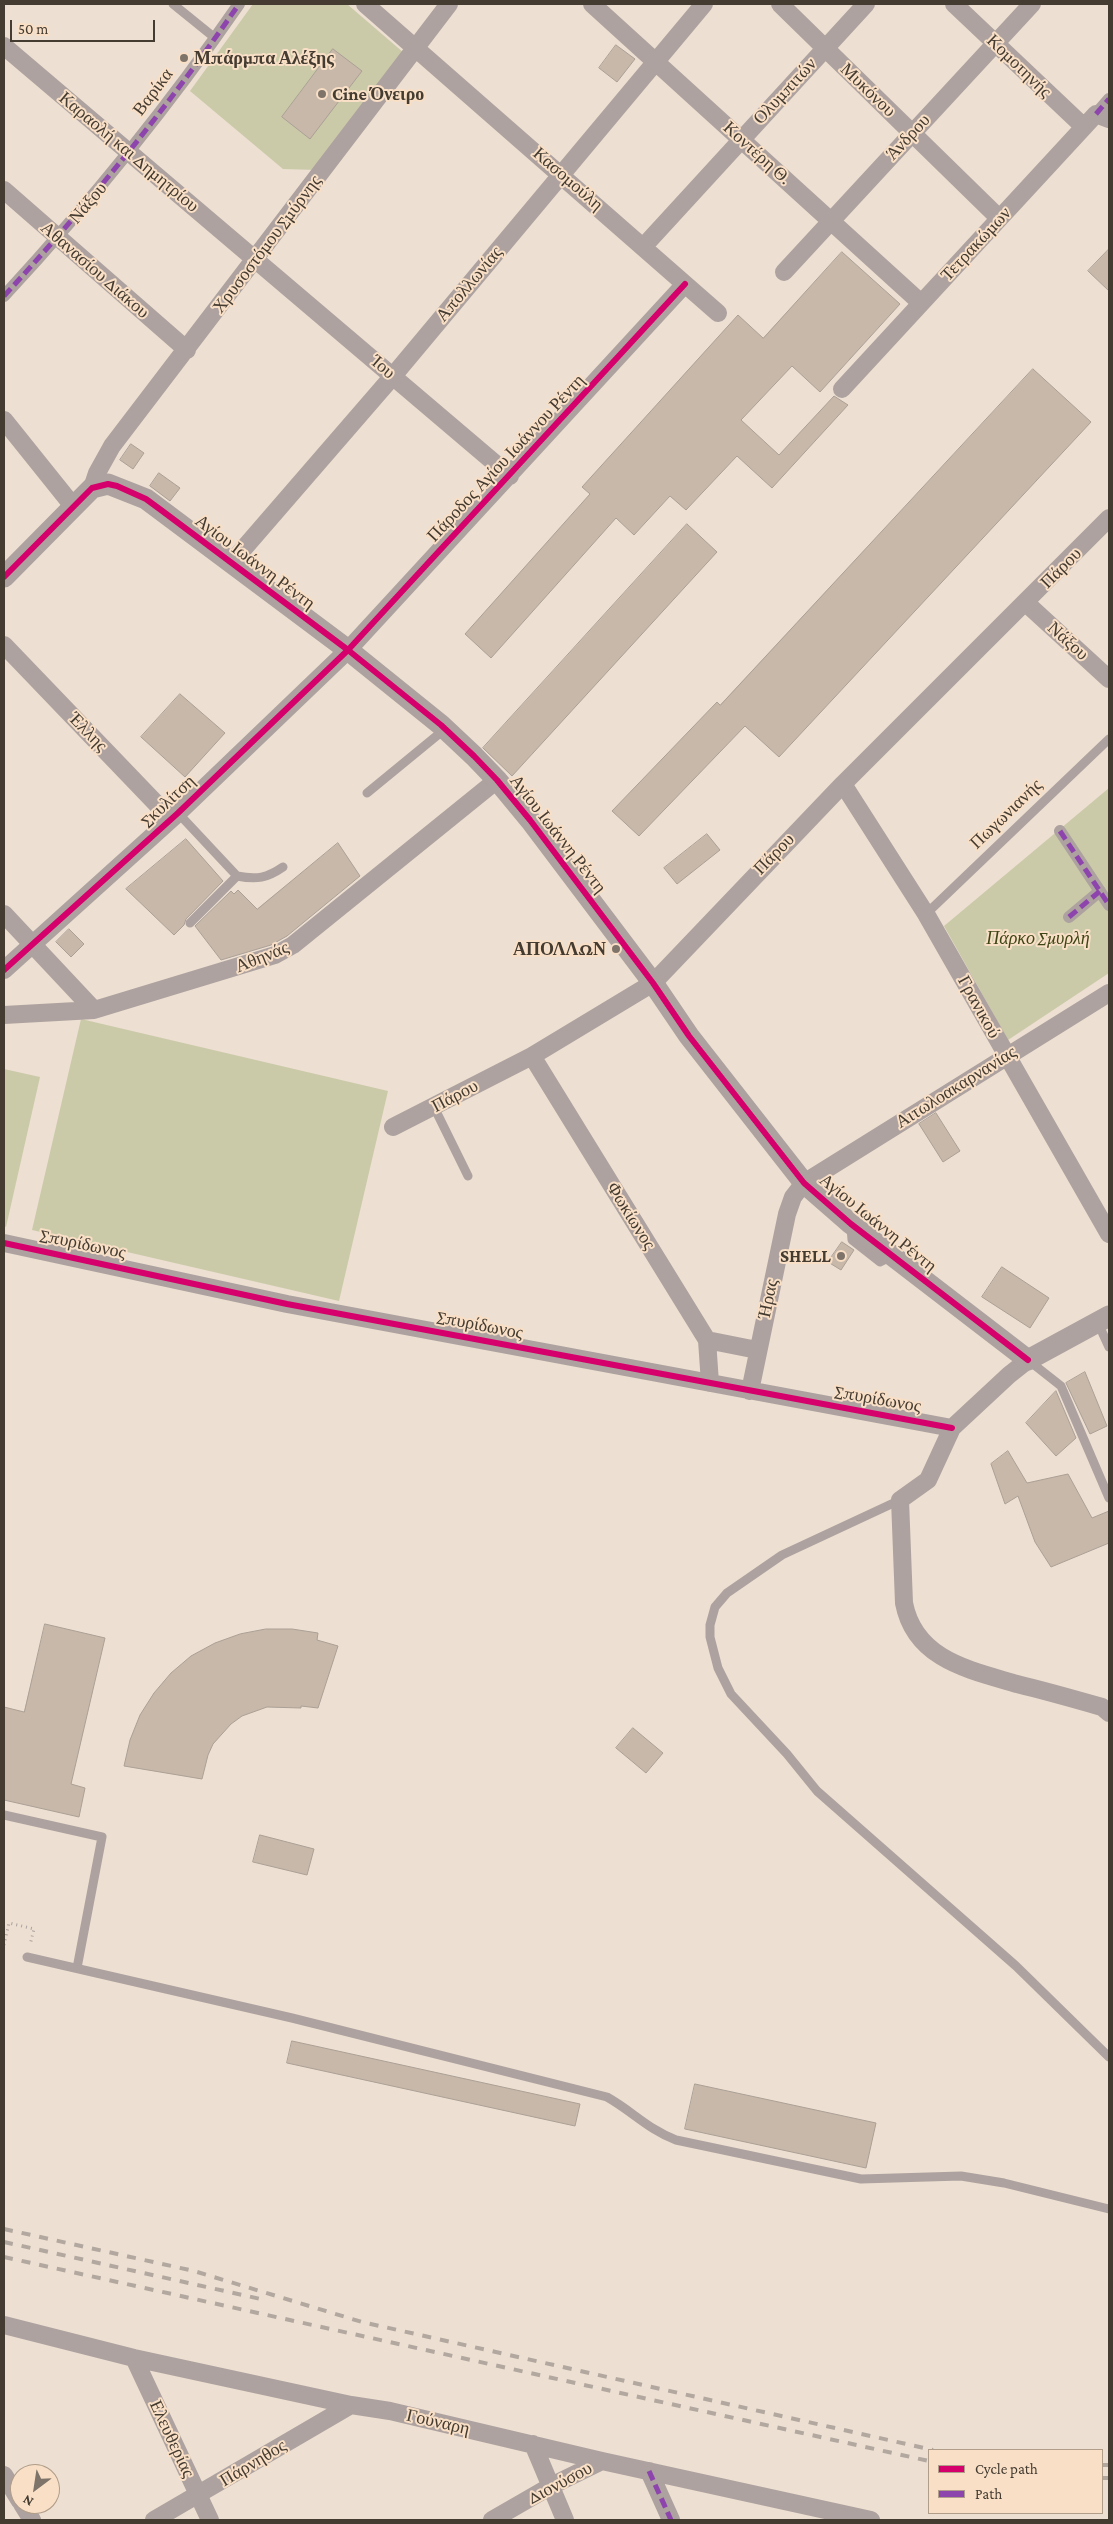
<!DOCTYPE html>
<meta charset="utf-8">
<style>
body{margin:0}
#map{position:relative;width:1113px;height:2524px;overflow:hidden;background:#eddfd1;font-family:"Crimson Pro",serif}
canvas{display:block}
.frame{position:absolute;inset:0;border:5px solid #443b31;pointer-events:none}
.legend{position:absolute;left:928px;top:2449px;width:175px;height:65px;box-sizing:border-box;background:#f8dfc6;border:1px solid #b09d8a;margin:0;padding:6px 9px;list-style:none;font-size:15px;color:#443b31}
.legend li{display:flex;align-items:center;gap:10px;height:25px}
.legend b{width:25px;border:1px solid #b09d8a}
.north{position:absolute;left:10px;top:2464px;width:50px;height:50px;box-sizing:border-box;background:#f8dfc6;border:1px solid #b09d8a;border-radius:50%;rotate:211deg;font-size:14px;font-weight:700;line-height:20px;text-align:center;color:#443b31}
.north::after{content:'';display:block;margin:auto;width:18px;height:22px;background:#7f7469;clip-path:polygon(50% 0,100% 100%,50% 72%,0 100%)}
.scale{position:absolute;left:10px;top:20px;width:145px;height:22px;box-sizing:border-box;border:2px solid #443b31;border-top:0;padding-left:6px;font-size:15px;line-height:18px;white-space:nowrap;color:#443b31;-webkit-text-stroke:4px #f8dfc6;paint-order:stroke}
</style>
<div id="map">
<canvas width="1113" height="2524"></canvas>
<div class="frame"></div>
<ul class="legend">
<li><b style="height:6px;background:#d6006c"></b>Cycle path</li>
<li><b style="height:6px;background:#8e44ad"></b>Path</li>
</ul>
<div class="north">N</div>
<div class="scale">50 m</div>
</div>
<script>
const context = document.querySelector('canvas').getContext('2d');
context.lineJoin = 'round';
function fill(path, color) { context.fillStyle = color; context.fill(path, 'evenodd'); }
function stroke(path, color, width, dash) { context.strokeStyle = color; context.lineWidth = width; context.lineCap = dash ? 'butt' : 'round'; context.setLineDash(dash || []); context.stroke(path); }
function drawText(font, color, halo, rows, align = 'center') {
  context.font = font + ' "Crimson Pro",serif'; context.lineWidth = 4; context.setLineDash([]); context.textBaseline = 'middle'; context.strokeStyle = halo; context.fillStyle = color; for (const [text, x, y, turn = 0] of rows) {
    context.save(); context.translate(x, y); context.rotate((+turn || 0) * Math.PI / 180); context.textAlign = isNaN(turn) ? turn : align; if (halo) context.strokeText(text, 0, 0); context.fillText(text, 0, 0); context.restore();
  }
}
const green = new Path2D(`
 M253,4H347L404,53L317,170L283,169L190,91Z
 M1109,788V973L1008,1040L944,926Z
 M81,1019L388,1091L339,1301L32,1230Z
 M4,1069L40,1077L6,1227L4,1226Z`);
const building = new Path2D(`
 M616,45L635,59L617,82L599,68Z
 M333,49L362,71L310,139L282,117Z
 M1109,249V291L1088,271Z
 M842,252L900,304L820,392L792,366L741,420L779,455L834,396L848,405L772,488L737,456L686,510L670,496L634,535L616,518L491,658L465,634L590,494L582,487L738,315L763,338Z
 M1033,369L1091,422L779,757L745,726L639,836L612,811L717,702L720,705Z
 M131,444L144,453L133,469L120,460Z
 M159,473L180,488L170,501L150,486Z
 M687,524L717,552L512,776L483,748Z
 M180,694L225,733L185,777L141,737Z
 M707,834L720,850L677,884L664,868Z
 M186,839L223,881L186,919L184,925L174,935L126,889Z
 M338,843L360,876L287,936L271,945L221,960L195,926L231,891L234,894L238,890L257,909Z
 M69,929L84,944L71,957L56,942Z
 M936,1113L960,1151L943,1162L919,1124Z
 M842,1242L854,1250L841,1270L828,1262Z
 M1002,1267L1049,1298L1030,1328L982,1297Z
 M1085,1372L1107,1426L1090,1434L1066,1383Z
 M1056,1391L1076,1438L1056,1456L1026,1423Z
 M1008,1451L1027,1483L1068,1474L1092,1518L1109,1511V1543L1051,1567L1035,1542L1018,1496L1005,1504L991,1464Z
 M45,1624L105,1638L71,1784L85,1788L79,1817L4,1800V1707L24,1712Z
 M266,1629H292L318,1633L317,1640L338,1646L318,1708L301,1706V1708L267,1707L242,1716L231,1724L213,1744L208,1755L202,1779L124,1766L130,1740L140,1715L154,1693L171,1673L191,1656L215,1643L240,1634Z
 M633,1728L663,1753L646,1773L616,1748Z
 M260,1835L314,1849L307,1875L253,1862Z
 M292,2041L580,2104L575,2126L287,2063Z
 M695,2084L876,2123L866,2168L685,2129Z`);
const path = new Path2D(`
 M4,1945L9,1923L34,1929L30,1945`);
const service = new Path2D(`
 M173,4L215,38
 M367,793L445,729
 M178,813L237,876L190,923
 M237,876C257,880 267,878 283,867
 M926,914L1109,739
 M434,1107L468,1176
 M851,1227L852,1240L880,1262L892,1256
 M1098,1323L1109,1347
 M1028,1360L1061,1386L1109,1498
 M900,1500L782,1555L727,1593L715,1607L710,1625V1637L718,1668L731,1694L787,1754L817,1791L1016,1966L1109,2057
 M4,1815L102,1837L77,1968
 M27,1957L292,2018L607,2097C632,2111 649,2130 676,2140L861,2179L961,2176L1004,2183L1109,2209`);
const pedestrian = new Path2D(`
 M1096,114L1109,99
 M4,296C89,204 168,107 239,4
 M1060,831L1109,905
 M1069,917L1100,891`);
const minor = new Path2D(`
 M365,4L718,313
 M592,4L921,303
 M780,4L999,218
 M954,4L1084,127
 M4,46L510,476
 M4,190L187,350
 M644,246L866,4
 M784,272L1032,4
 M842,389L1096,114L1109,119
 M4,420L73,506
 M92,488L97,473L112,446L449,4
 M232,562L393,376L704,4
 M1026,603L1109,679
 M4,645L171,819
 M843,784L926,914L1109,1234
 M4,914L94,1010
 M4,970L178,813L348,650L685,284
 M4,1015L94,1010L275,955L293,945L497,780
 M532,1056L707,1340L710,1383
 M393,1127L532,1056L653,983L843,784L1109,518
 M4,1243L287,1304L952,1428
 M707,1340L757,1350
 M1028,1360L1009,1375L952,1428L928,1480L900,1500L904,1603C915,1660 970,1670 1017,1684C1046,1691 1074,1699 1102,1707L1109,1713
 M750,1391L787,1214L793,1197L804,1183L1109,993
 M4,2325L134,2358L351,2405L390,2411L602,2461L871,2520
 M134,2358L210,2520
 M533,2444L565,2520
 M649,2471L671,2520
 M4,2475L20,2501
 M22,2504L32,2520
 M154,2520L351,2405
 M492,2520L551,2486L602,2461`);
const tertiary = new Path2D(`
 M4,577L92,488L108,484L146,499L348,650L441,725L474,756L497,780L530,820L653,983L689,1036L804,1183L851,1224L1028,1360L1109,1316`);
const rail = new Path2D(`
 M4,2229L194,2271L362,2322L933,2450
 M4,2242L265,2300
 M4,2257L929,2461
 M1102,2465H1109
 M1102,2478H1109`);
const quiet = new Path2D(`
 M1096,114L1109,99
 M4,296C89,204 168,107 239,4
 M1060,831L1109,905
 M1069,917L1100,891
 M649,2471L671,2520`);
const cycleway = new Path2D(`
 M4,577L92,488L108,484L117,486L146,499L161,510L348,650L441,725L474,756L497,780L530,820L653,983L689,1036L804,1183L851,1224L1028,1360
 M4,970L178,813L348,650L685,284
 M4,1243L287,1304L952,1428`);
const markers = [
 [184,58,5,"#7f7469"],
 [322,94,5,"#7f7469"],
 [616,949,5,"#7f7469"],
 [841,1256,5,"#7f7469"]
];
const poiNames = [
 ["Μπάρμπα Αλέξης",194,58],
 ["Cine Όνειρο",332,94],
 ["ΑΠΟΛΛΩΝ",606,949,"right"],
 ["SHELL",831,1256,"right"]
];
const streetNames = [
 ["Κομοτηνής",1019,66,44],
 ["Μυκόνου",868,90,44],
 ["Ολυμπιτών",785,91,-47],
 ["Βαρίκα",153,92,-53],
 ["Άνδρου",908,137,-47],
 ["Καραολή και Δημητρίου",129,152,40],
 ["Κοντέρη Θ.",757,153,42],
 ["Κασομούλη",568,179,41],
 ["Νάξου",88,203,-50],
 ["Χρυσοστόμου Σμύρνης",267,244,-53],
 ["Τετρακώμων",976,244,-47],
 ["Αθανασίου Διάκου",95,270,41],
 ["Απολλωνίας",469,284,-50],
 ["Ίου",383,367,40],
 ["Πάροδος Αγίου Ιωάννου Ρέντη",506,458,-47],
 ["Αγίου Ιωάννη Ρέντη",255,562,37],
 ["Πάρου",1061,568,-45],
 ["Νάξου",1068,641,42],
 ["Έλλης",88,732,46],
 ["Σκυλίτση",168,801,-43],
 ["Πωγωνιανής",1006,814,-44],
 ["Αγίου Ιωάννη Ρέντη",558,834,52],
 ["Πάρου",774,854,-46],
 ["Αθηνάς",262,957,-22],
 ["Γρανικού",979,1007,61],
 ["Αιτωλοακαρνανίας",956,1087,-32],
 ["Πάρου",455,1096,-28],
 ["Φωκίωνος",631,1216,58],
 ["Αγίου Ιωάννη Ρέντη",878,1223,39],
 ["Σπυρίδωνος",83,1244,12],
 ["Ήρας",768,1299,-78],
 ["Σπυρίδωνος",480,1325,11],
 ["Σπυρίδωνος",878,1399,10],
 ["Γούναρη",438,2422,13],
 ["Ελευθερίας",172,2439,65],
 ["Πάρνηθος",253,2463,-31],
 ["Διονύσου",560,2483,-28]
];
const parkNames = [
 ["Πάρκο Σµυρλή",1038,938]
];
fill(green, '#cacaa9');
fill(building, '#c8b8a9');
stroke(building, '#aba096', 1);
stroke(path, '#aca29e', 3, [1, 4]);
stroke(service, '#ada29f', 9);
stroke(pedestrian, '#ada29f', 12);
stroke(minor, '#ada29f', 18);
stroke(tertiary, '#ada29f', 21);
stroke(rail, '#b2a8a0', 4, [9, 9]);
stroke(quiet, '#8e44ad', 5, [10, 5]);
stroke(cycleway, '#d6006c', 6);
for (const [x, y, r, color] of markers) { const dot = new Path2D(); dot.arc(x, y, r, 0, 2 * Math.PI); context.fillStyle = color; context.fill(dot); stroke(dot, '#f8dfc6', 2); }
drawText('bold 18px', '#443b31', '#f8dfc6', poiNames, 'left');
drawText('18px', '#443b31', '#f8dfc6', streetNames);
drawText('italic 18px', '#3d4515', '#f8dfc6', parkNames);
</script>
